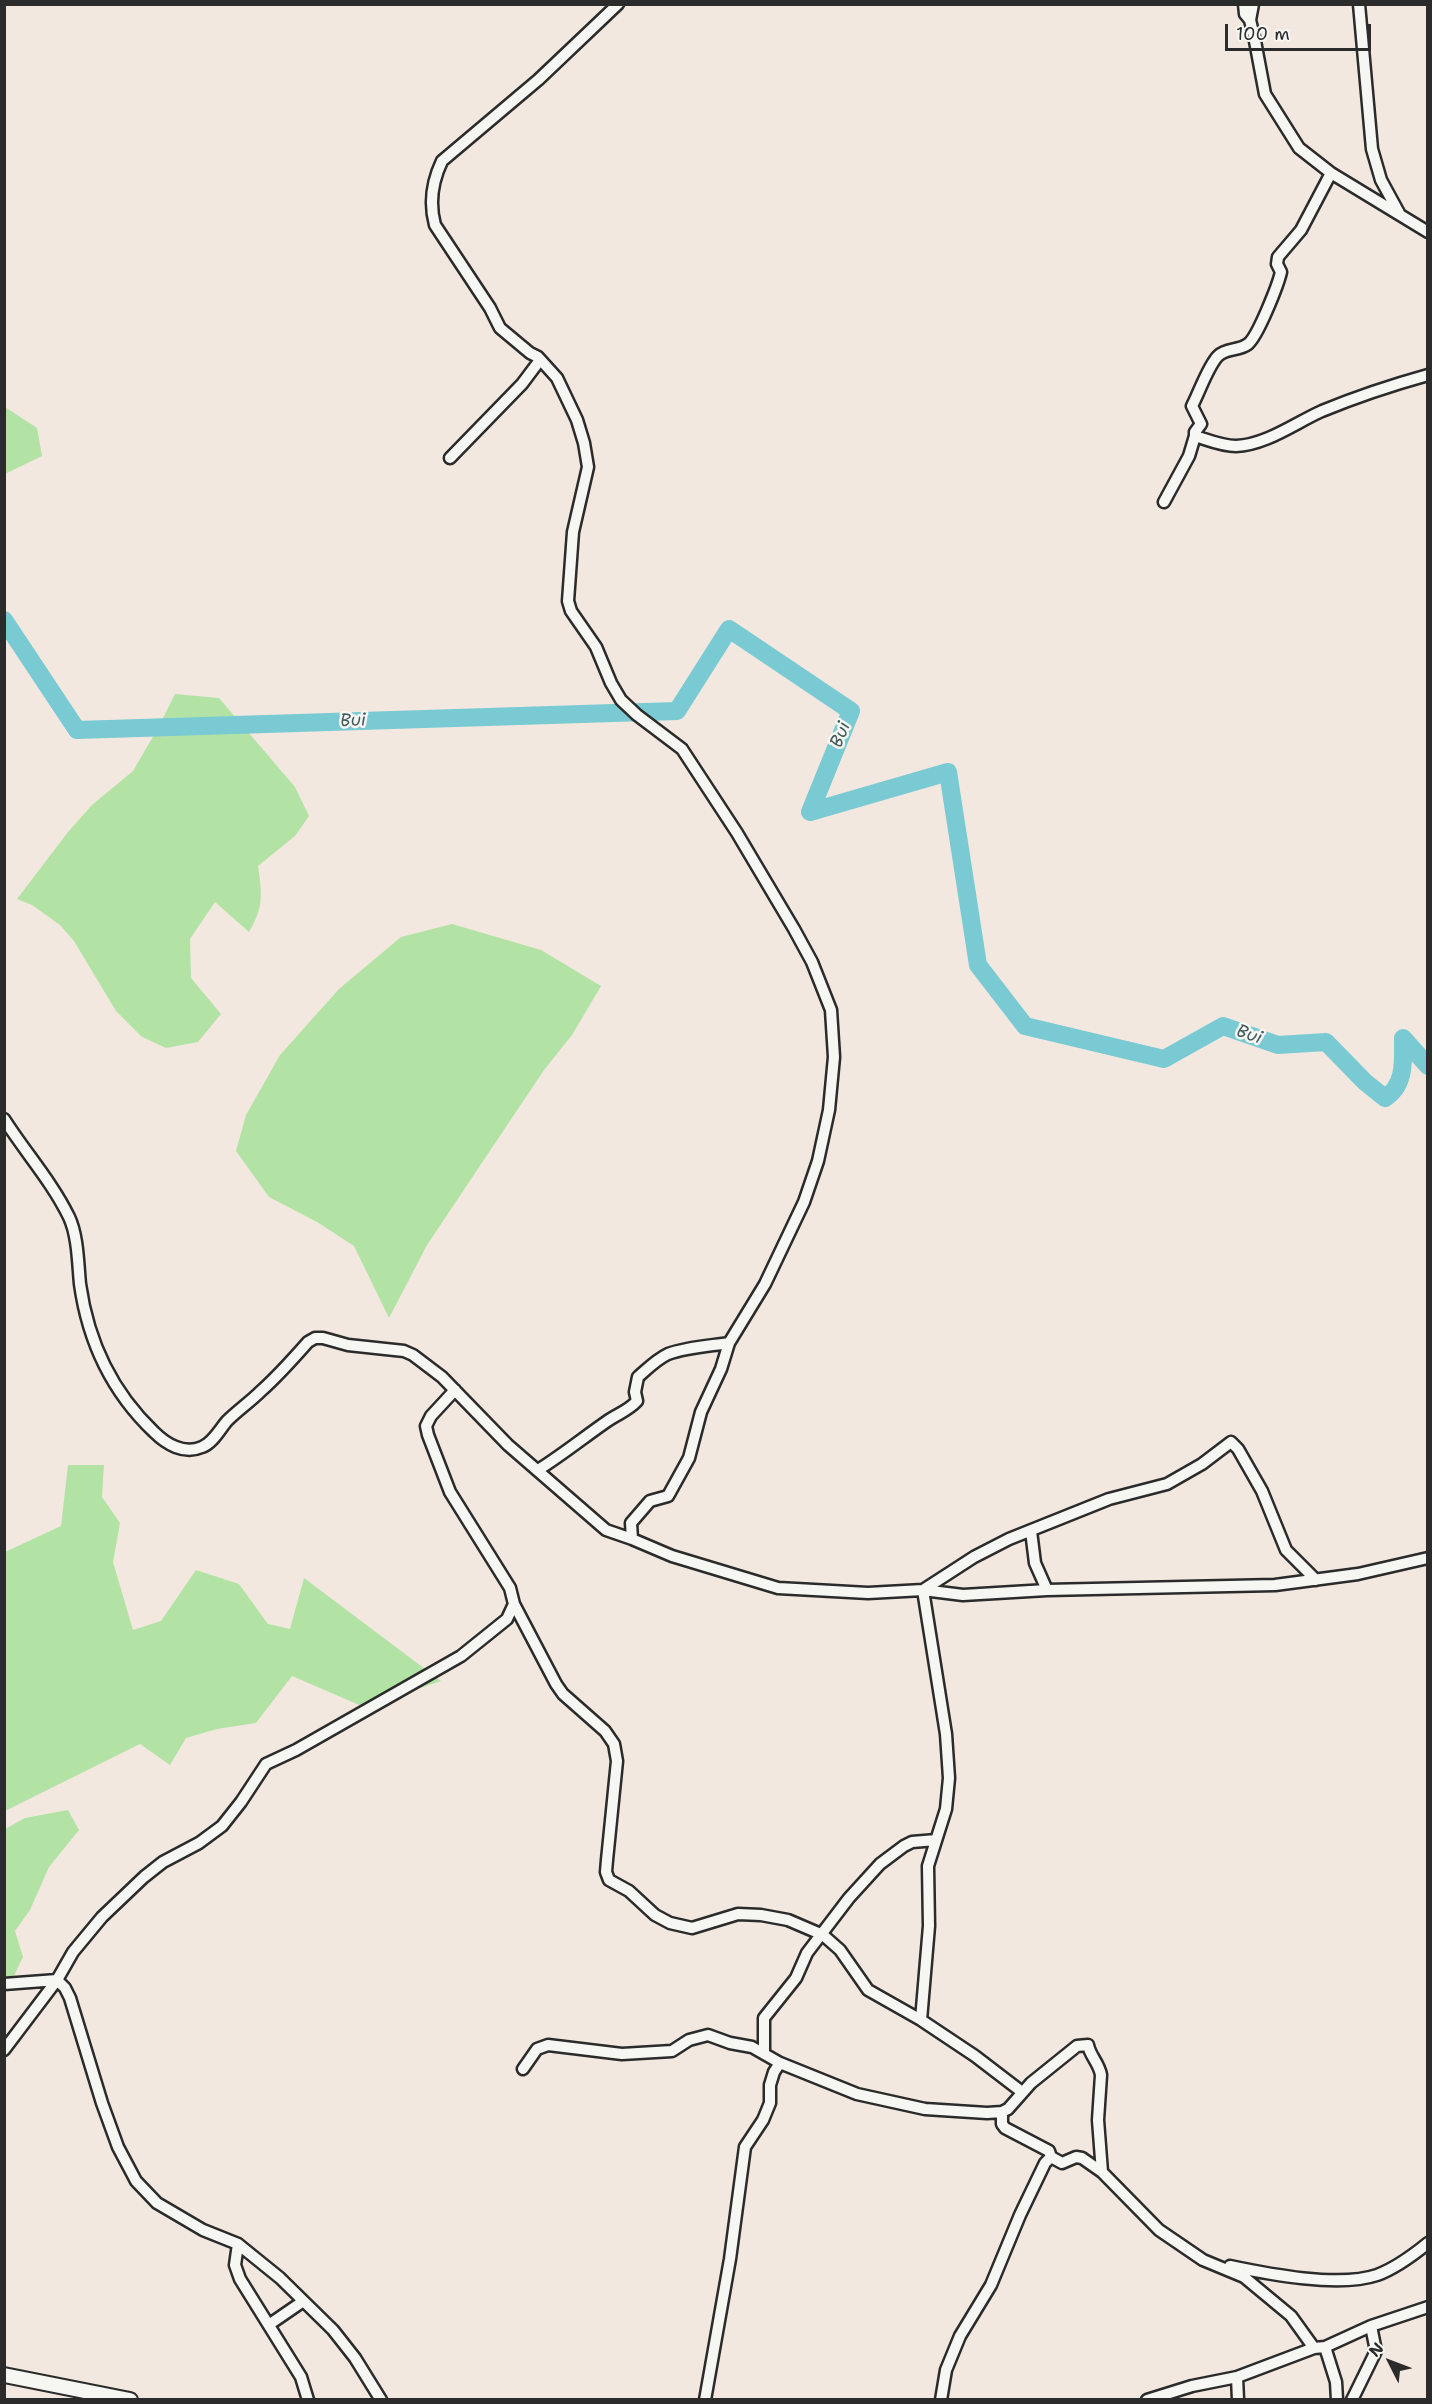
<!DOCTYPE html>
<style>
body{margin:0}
#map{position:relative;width:1432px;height:2404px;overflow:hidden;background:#f2e8e0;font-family:"Shantell Sans",sans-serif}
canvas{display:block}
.frame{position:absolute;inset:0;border:6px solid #2b2b2b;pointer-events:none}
.north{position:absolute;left:1360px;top:2332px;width:60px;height:60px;-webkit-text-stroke:4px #f6f6f2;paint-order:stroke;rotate:312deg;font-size:16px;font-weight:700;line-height:24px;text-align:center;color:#2b2b2b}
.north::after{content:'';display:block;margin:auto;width:21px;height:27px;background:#2b2b2b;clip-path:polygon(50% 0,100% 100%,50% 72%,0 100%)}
.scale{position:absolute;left:1225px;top:24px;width:146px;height:27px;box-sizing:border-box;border:3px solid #2b2b2b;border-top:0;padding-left:8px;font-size:18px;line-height:21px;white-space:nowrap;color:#2b2b2b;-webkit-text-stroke:4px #f6f6f2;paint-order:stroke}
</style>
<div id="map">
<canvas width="1432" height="2404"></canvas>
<div class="frame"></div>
<div class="north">N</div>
<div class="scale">100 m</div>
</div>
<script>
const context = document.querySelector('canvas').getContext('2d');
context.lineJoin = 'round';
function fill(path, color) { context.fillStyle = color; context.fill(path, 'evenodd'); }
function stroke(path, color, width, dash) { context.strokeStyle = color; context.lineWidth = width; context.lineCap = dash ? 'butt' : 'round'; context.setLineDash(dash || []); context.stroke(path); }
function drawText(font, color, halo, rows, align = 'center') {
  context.font = font + ' "Shantell Sans",sans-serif'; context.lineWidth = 5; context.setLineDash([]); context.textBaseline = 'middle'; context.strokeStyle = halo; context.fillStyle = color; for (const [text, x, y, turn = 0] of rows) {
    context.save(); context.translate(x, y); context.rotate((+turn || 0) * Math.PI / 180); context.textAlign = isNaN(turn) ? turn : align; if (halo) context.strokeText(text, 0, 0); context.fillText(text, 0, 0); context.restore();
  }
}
const green = new Path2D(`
 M5,407L37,428L42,456L5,474Z
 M175,694L219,698L295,787L309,816L295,836L258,866C262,894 264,907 249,932L215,902L190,939L191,978L221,1014L198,1042L166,1048L142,1037L116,1011L74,941L60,925L32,905L17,899L68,832L92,805L133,771L158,728Z
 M452,924L541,950L601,986L572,1035L544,1070L427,1245L389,1318L354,1246L317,1222L269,1197L236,1151L246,1115L280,1055L339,989L401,937Z
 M68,1465H104L102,1497L120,1523L113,1562L133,1630L161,1621L196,1570L239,1584L268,1624L290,1629L304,1578L441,1681L364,1707L292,1676L256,1723L217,1729L186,1738L170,1765L140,1744L5,1811V1552L61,1526Z
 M68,1810L79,1830L49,1867L30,1910L15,1931L23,1957L11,1982L5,1985V1829L25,1818Z`);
const river = new Path2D(`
 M4,620L77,730L677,711L729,629L851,711L810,812L948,772L978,965L1025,1026L1164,1059L1223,1026L1278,1045L1326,1042L1365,1082L1385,1098C1406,1085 1403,1059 1403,1038L1428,1066`);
const street = new Path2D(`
 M618,4L538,80L442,161C432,182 429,203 435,225L490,308L500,328L530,353L538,357L557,378L577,420L584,443L588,467L573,532L568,601L571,611L596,647L611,683L621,700L637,715L682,749L737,833L794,929L812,962L831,1010L834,1057L829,1110L818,1161L804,1202L765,1284L729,1343L721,1369L701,1412L689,1458L668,1496L650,1501L631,1523L632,1539
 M1244,4L1245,14L1250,20L1255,41L1265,94L1299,148L1331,173L1428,232
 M1359,4L1372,149L1381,180L1399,213
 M1250,20L1253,4
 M1195,436V432L1201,424L1192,406C1199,393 1208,366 1218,356C1226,348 1239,351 1248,344C1258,336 1278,285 1281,272L1277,264L1278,257L1301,230L1331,173
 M450,458L522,384L540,360
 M1164,502L1189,456L1195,436C1208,440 1222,446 1236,446C1266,445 1295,423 1322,411C1356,397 1392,385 1428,375
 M4,1119C25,1152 52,1182 69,1217C78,1236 78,1264 80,1284C88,1341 112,1392 154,1432C166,1444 184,1455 202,1447C213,1443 220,1429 227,1421C238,1410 250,1402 261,1391C278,1376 293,1359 308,1342L315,1338H323L348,1345L404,1351L413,1355L442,1377L508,1445L606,1530L632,1539L672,1556L778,1588L868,1593L923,1590L963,1595L1047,1590L1275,1585L1358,1574L1428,1558
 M538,1470C562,1455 583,1438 606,1422C617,1414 628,1411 637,1401L635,1392L638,1377C647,1369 657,1359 668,1354C687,1347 709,1346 729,1343
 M1031,1531L1035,1563L1047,1590
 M514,1604L556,1684L563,1694L605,1731L614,1744L617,1761L607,1860L606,1872L609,1880L629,1891L655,1915L670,1923L692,1928L738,1914L761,1915L788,1920L823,1935L840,1950L868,1990L921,2020L975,2056L1022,2092
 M4,1984L57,1980L65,1988L70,1998L102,2103L118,2147L136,2181L157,2203L203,2230L238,2244L280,2278L333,2330L355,2358L381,2400
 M921,2020L929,1926L928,1866L946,1809L949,1778L946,1734L923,1590L974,1557L1009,1539L1109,1499L1167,1484L1202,1464L1231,1442L1238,1449L1262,1491L1286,1550L1316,1580
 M4,2050L57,1980L73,1952L102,1917L144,1877L163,1862L199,1843L222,1826L241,1802L266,1764L296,1750L461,1656L507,1619L514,1604L510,1588L450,1492L428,1435L426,1426L431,1416L455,1390
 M764,2052V2018L796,1978L807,1953L849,1898L880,1864L904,1846L912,1842L936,1840
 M523,2069L537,2049L548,2045L622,2054L672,2051L689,2040L708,2035L730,2043L752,2047L780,2063L857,2094L925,2109L987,2113L1002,2112L1008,2109L1031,2083L1077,2046L1088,2045C1090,2056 1099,2063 1101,2075L1098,2120L1102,2172
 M1002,2112V2124L1005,2128L1049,2151L1051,2157L1062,2163L1076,2157L1082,2158L1102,2172L1159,2230L1203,2260L1244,2277L1291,2316L1314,2348
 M238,2244L235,2265L240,2279L301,2377L308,2400
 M1230,2266C1268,2274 1339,2288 1377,2275C1396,2268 1412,2256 1428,2243
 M270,2324L302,2302
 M1325,2347L1336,2382L1337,2400
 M1237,2377L1238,2400
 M705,2400L730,2259L745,2147L763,2120L770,2103V2085L774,2072L780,2063
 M941,2400L946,2370L960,2336L991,2285L1020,2215L1045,2163L1051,2157
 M1147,2400L1192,2386L1237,2377L1314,2348L1325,2347L1371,2326L1428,2307
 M1352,2400L1376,2351L1371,2326`);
const secondary = new Path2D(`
 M4,2375L130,2400`);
const waterNames = [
 ["Bui",353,721,-2],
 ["Bui",841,735,-68],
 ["Bui",1249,1035,19]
];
fill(green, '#b2e3a4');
stroke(river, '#79cad3', 18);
stroke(street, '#2b2b2b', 15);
stroke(secondary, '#2b2b2b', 18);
stroke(street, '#f6f6f2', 10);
stroke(secondary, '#f6f6f2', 14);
drawText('italic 18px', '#425b5d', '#f6f6f2', waterNames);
</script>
